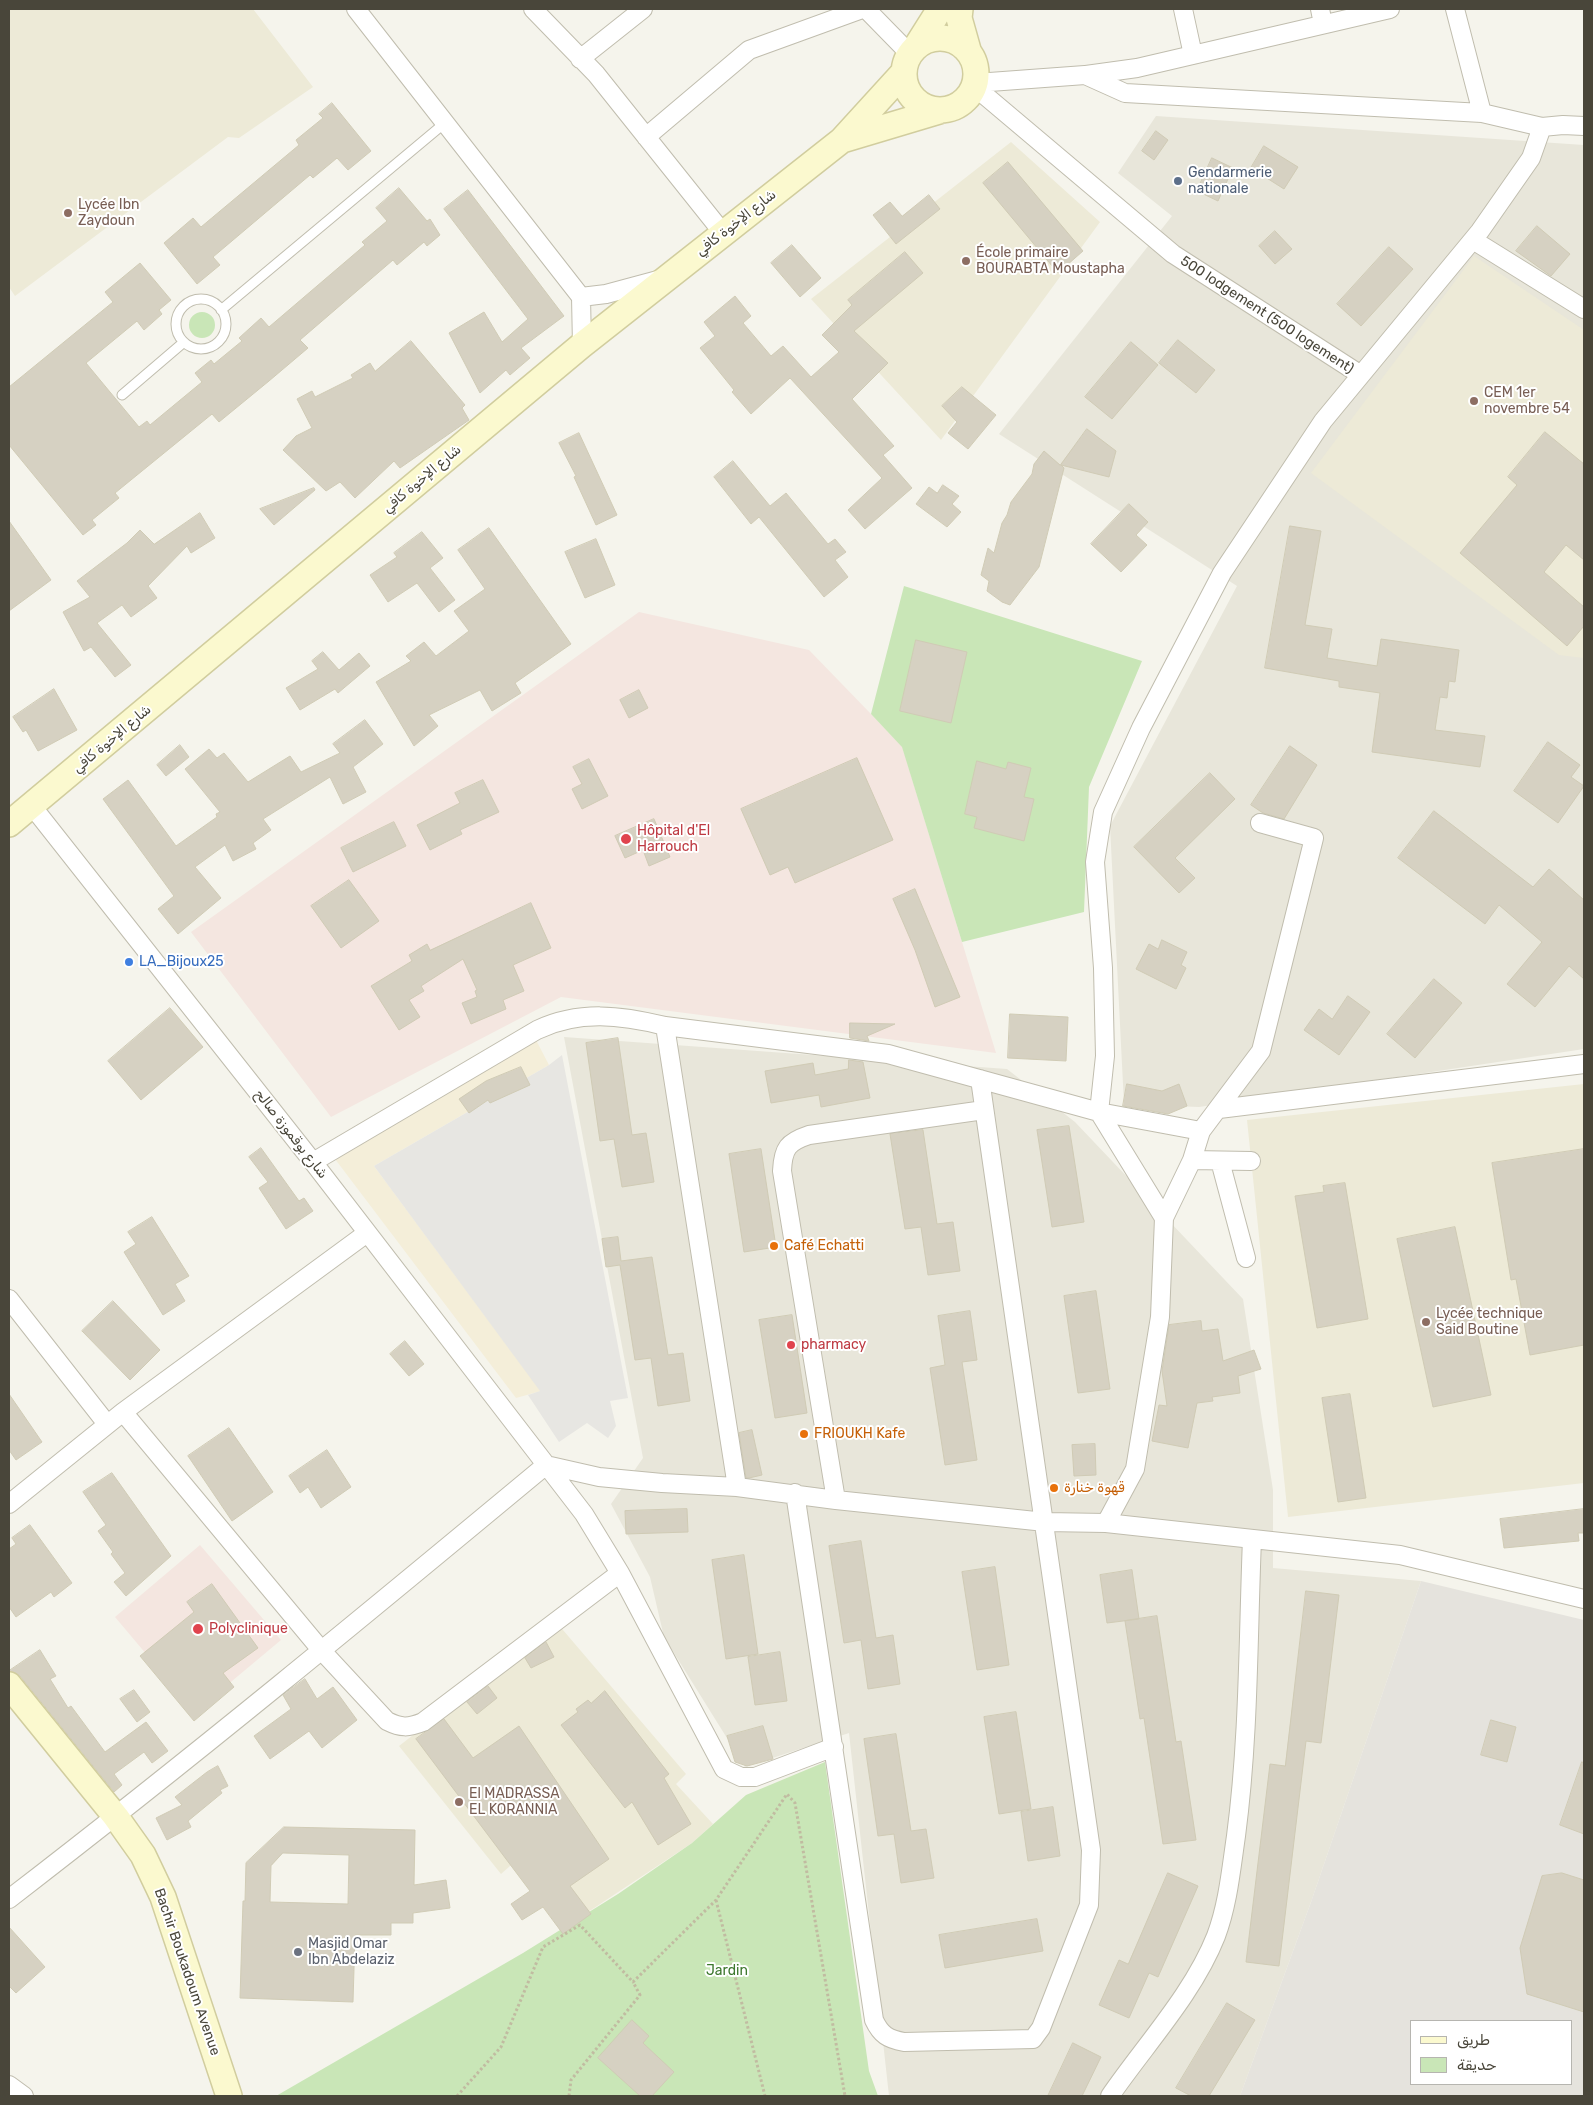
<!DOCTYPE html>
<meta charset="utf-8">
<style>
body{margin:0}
#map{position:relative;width:1593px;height:2105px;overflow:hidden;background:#f5f4ec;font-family:Rubik,Cairo,sans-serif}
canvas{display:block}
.frame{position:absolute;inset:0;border:10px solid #49463a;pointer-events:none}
.legend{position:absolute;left:1410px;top:2020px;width:162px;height:65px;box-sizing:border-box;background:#fff;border:1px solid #b6b5b0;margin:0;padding:6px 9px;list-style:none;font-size:15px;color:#49463a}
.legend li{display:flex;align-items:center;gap:10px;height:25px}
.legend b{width:25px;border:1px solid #b6b5b0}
</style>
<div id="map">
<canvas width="1593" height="2105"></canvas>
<div class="frame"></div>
<ul class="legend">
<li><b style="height:6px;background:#fbf9cf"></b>طريق</li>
<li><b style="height:14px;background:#c9e6b7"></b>حديقة</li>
</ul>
</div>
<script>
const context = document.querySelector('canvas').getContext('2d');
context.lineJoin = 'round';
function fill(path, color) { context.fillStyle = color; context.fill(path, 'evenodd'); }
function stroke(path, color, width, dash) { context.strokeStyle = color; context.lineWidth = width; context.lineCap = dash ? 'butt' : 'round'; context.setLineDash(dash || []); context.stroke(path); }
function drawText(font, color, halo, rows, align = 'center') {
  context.font = font + ' Rubik,Cairo,sans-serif'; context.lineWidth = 4; context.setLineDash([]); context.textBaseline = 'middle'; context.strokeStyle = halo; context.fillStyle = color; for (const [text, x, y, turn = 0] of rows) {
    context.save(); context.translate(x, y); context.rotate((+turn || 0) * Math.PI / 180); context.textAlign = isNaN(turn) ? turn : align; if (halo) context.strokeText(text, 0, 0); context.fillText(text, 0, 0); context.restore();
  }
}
const residential = new Path2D(`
 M1156,116L1584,145V1049L1199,1107L1124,1104L1110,826L1237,586L999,434L1172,216L1118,173Z
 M564,1037L1007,1069L1075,1122L1243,1299L1273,1490V1568L1421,1581L1311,1902L1240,2096H889L849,1733L745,1767L664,1637L650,1577L611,1504L643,1458Z`);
const commercial = new Path2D(`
 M536,1040L549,1065L374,1166L541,1391L516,1398L335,1159Z`);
const industrial = new Path2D(`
 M1421,1581L1584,1620V2096H1240L1311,1902ZM1412,2021H1572V2084H1412Z`);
const education = new Path2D(`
 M9,9H253L313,87L239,138L228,137L15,296L9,287Z
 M1011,142L1100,222L941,440L811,299Z
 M1474,256L1584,330V658L1559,655L1311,473Z
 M1584,1084V1483L1288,1517L1247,1120Z
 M557,1623L686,1774L676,1784L713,1824L692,1843L570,1924L519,1858L501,1874L399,1746Z`);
const medical = new Path2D(`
 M639,612L809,650L902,746L996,1053L561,997L331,1117L191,932Z
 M200,1545L281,1640L195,1712L115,1617Z`);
const green = new Path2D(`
 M189 325a13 13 0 1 1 26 0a13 13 0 1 1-26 0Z
 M904,586L1142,661L1089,787L1084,912L962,942L902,747L871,714Z
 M825,1762L869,2071L878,2096H276L523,1953L618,1894L692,1843L746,1795Z`);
const parking = new Path2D(`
 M562,1055L628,1398L610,1401L616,1426L608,1438L587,1423L559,1442L528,1395L540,1391L374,1166L549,1065Z`);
const building = new Path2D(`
 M332,103L371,151L348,170L337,158L313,178L310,175L213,257L220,265L197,284L164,243L193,218L201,227L299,145L296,140L323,118L319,114Z
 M1156,131L1168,140L1154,160L1142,151Z
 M1264,146L1298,167L1284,189L1251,168Z
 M1212,158L1233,168L1218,201L1197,191Z
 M1008,162L1083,251L1058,273L983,183Z
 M399,188L427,221L430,219L440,235L427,246L424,242L397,265L393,260L300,340L308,348L269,381L219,422L212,414L115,493L119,498L92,520L96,525L83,535L9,445V387L113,302L105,292L140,263L171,300L159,310L162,314L144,330L137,321L86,363L139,427L147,421L150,425L202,382L195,373L211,360L214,364L242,341L239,338L261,318L269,327L365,245L362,242L387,221L376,208Z
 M468,190L564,316L521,348L530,358L510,375L506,370L480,393L449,333L484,312L502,342L528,319L444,209Z
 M929,195L940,209L896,244L873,215L890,202L902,216Z
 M1537,226L1570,254L1551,276L1516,251Z
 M1275,231L1292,249L1275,264L1259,246Z
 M792,245L821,278L800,297L771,263Z
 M1389,247L1413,269L1361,326L1337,304Z
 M905,252L923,273L854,331L888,363L852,399L894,446L883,455L912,488L865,529L848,510L882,478L790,378L751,414L732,392L734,390L700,348L715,336L704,322L735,296L751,316L743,323L771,356L783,346L811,377L839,352L822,335L852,305L848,300Z
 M1178,340L1215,370L1196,393L1159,363Z
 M411,341L465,405L462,408L469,420L400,468L394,461L355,498L340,482L326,491L283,450L296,436L312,428L297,399L312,391L315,397L353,378L351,375L370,363L375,371Z
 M1131,342L1158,365L1112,419L1085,397Z
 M962,387L996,415L968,449L948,433L957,422L942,406Z
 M1087,429L1116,451L1109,477L1061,465L1064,468L1039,567L1010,605L1002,602L987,591L989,581L981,575L988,548L994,553L1002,523L1007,515L1011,502L1032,474L1034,464L1044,451L1060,465Z
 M1545,432L1584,464V560L1566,545L1544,572L1584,607V626L1567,646L1460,553L1517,485L1508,477Z
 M579,433L617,515L596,525L574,477L576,476L559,443Z
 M733,461L770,506L786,493L828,544L835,539L846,552L835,560L848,577L824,597L759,517L751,524L714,477Z
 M943,485L959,496L952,504L961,512L947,527L916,504L929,487L937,493Z
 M314,488L315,490L274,525L260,509Z
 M1129,504L1148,522L1136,535L1147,545L1121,572L1091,544Z
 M200,513L215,538L191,553L187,546L148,586L157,598L131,617L122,605L97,623L131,665L115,677L91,647L84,651L63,612L90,597L77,581L127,543L140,530L154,544Z
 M9,521L51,580L9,611Z
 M1290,526L1321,531L1305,625L1332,629L1327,658L1377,666L1381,639L1459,650L1455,682L1449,681L1447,698L1440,697L1435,730L1485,736L1480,767L1372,752L1380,693L1339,687V681L1265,668Z
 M489,528L571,644L515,683L521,693L492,711L480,690L429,715L438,726L414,746L376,682L411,661L406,656L424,642L436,656L469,631L454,611L485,589L458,550Z
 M422,532L443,558L430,568L455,600L439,612L417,583L388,602L370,575L397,557L394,553Z
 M596,539L615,585L585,598L565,552Z
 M916,640L967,652L951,723L900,711Z
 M323,652L339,670L359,653L370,666L338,693L335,689L300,710L286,688L318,669L312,661Z
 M54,689L77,730L38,751L26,730L23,732L13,717Z
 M639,690L648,708L629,718L620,700Z
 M365,720L383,744L353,767L366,792L343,804L330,777L263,819L271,830L253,843L256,849L233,861L225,845L195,867L221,898L178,934L158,909L174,896L103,799L128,780L176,846L217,817L216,814L220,812L185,769L209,749L217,758L224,753L248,782L290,756L301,772L340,753L333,744Z
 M1548,742L1580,765L1571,777L1584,786L1558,823L1514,791Z
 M180,745L189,757L166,776L157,765Z
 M1290,746L1317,765L1284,819L1263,813L1251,805Z
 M857,758L893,840L795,883L788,867L770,875L741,809Z
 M589,759L608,796L582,809L572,789L582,784L573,767Z
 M977,761L1006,769L1008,762L1031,768L1024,797L1034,799L1024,841L974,828L977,817L965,814Z
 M1210,773L1235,799L1175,858L1195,878L1179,893L1134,847Z
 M483,780L499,812L460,830L462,834L430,850L417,825L460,803L455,793Z
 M1434,811L1533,887L1549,869L1584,900V979L1569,966L1535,1007L1507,984L1542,942L1499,905L1485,924L1398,858Z
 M654,819L670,857L649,866L643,850L625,858L615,836Z
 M394,822L406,846L353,872L341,848Z
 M349,880L379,921L341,948L311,906Z
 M915,889L960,997L935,1007L915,950L893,899Z
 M531,903L551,948L513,965L524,991L503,1000L506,1009L471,1024L462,1003L477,997L475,991L477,990L463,959L421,986L424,991L409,1000L420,1017L399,1030L371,986L412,961L409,955L427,944L430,950Z
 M1162,940L1187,952L1181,965L1186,968L1176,989L1136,969L1149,944L1158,949Z
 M1434,979L1462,1003L1415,1058L1387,1034Z
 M1348,996L1370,1012L1339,1055L1304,1030L1319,1009L1332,1019Z
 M170,1008L203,1047L141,1100L108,1061Z
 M1010,1014L1068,1017L1066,1061L1008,1058Z
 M850,1023L895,1024L867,1036L869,1041L850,1038Z
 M618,1038L632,1135L646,1133L654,1182L622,1187L614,1139L600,1141L586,1043Z
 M849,1060L863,1062L870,1098L821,1107L819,1095L771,1103L765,1071L813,1063L815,1075L848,1069Z
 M521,1067L530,1085L490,1103L488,1100L469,1113L459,1099L486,1081Z
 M1127,1084L1162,1091L1179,1084L1187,1106L1168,1114L1123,1106Z
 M1069,1126L1084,1222L1052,1227L1037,1130Z
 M923,1130L937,1224L953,1222L960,1271L928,1275L921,1227L905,1229L890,1134Z
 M261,1148L299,1201L304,1198L313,1211L286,1229L259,1188L268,1182L249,1157Z
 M761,1149L776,1247L744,1252L729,1154Z
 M1584,1149V1345L1530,1355L1516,1279L1511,1280L1492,1163Z
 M1345,1183L1368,1319L1317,1328L1295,1196L1324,1192L1323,1186Z
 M152,1217L189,1276L175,1284L185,1301L163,1315L124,1252L136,1244L128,1232Z
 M1455,1227L1491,1395L1433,1407L1397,1239Z
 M618,1237L621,1261L652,1257L668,1355L683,1353L690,1401L658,1406L651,1358L635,1360L620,1265L606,1267L602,1239Z
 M1096,1291L1110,1389L1078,1393L1064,1296Z
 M113,1301L160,1350L130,1380L82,1331Z
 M970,1311L977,1360L962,1362L977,1460L945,1465L930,1368L945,1365L938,1316Z
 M792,1315L807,1413L775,1418L759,1320Z
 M1201,1321L1202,1331L1218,1329L1223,1361L1254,1350L1261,1369L1238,1376L1240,1393L1212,1397L1213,1401L1197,1403L1188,1448L1152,1441L1159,1405L1167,1406L1162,1371L1169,1325Z
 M405,1341L424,1364L409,1376L390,1354Z
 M9,1394L42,1442L16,1460L9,1450Z
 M1350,1394L1366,1498L1338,1502L1322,1398Z
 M229,1428L273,1492L232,1521L188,1456Z
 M752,1430L762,1475L749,1478H746L739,1433Z
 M1095,1444L1096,1475L1074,1476L1072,1445Z
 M327,1450L351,1487L321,1508L308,1487L300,1493L289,1476Z
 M112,1473L171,1556L126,1596L114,1582L125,1573L111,1554L113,1552L98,1531L106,1525L83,1492Z
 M687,1509L688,1532L626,1534L625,1511Z
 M1584,1509V1533H1578L1579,1541L1504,1548L1500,1519Z
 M30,1525L72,1583L54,1597L51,1592L16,1617L9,1607V1549L16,1544L12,1538Z
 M861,1541L876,1638L893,1635L900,1684L868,1689L861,1640L844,1643L829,1546Z
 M744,1555L758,1654L726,1659L712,1560Z
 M995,1567L1009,1665L977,1670L962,1572Z
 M1132,1570L1139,1619L1107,1623L1100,1575Z
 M212,1584L258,1648L223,1673L234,1687L194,1721L140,1656L194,1612L187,1602Z
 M1306,1591L1339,1595L1321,1743L1306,1741L1279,1966L1246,1962L1270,1764L1285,1766Z
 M1157,1616L1176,1742L1181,1741L1196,1840L1163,1844L1144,1718L1140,1719L1125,1621Z
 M546,1642L554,1657L531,1668L525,1658Z
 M40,1650L56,1676L50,1679L68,1708L71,1706L105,1752L146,1722L168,1751L152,1763L144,1752L114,1774L122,1785L114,1792L20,1676L9,1671Z
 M780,1652L787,1701L755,1705L748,1657Z
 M305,1679L317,1699L333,1687L357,1720L322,1748L309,1731L270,1759L254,1736L291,1709L283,1695Z
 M488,1686L497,1698L477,1714L467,1702Z
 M134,1690L150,1712L137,1722L120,1699Z
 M605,1691L669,1774L664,1778L691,1824L658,1845L632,1802L625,1808L561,1725L578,1712L576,1709L588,1700L591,1703Z
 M1016,1712L1031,1809L999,1814L984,1717Z
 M444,1719L473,1758L519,1726L609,1859L570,1886L591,1914L563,1934L543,1907L522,1920L511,1904L530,1891L416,1739Z
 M1491,1720L1516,1727L1507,1762L1481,1755Z
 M763,1726L773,1759L747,1766L735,1762L727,1736Z
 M896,1734L911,1831L926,1829L934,1878L901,1883L894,1834L878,1836L864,1739Z
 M1582,1762L1584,1763V1834L1560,1825Z
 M218,1766L228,1786L220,1790L222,1793L188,1821L191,1827L167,1840L156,1818L182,1805L175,1797L207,1772Z
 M1053,1807L1060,1856L1028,1861L1021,1812Z
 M284,1827L415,1830L414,1885L446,1880L450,1908L413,1913V1923H391V1935H355L353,2002L240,1998L243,1901H245L246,1863ZM283,1853L349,1855L348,1904L270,1902L271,1866Z
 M1168,1873L1198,1886L1158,1977L1149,1973L1129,2018L1099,2005L1119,1960L1128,1964Z
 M1562,1873L1584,1880V2012L1527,1994L1520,1948L1542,1876Z
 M1037,1919L1043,1951L945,1968L939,1935Z
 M9,1927L45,1967L16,1993L9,1986Z
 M1227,2003L1255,2020L1209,2096H1191L1176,2088Z
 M632,2020L649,2036L643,2043L674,2072L652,2096H640L598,2058Z
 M1073,2043L1101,2057L1082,2096H1048Z`);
const path = new Path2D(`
 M716,1900L765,2096
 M457,2096L501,2047L543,1947L580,1925L633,1982L716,1900L787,1794L795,1803L845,2096
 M569,2096L571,2080L640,1995L633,1982`);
const lane = new Path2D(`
 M176 324a25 25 0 1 1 50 0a25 25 0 1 1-50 0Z
 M221,310L446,122
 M122,395L184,342`);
const street = new Path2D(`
 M356,9L581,297L582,345
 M533,9L596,74L723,233
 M866,9L910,54
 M1183,9L1193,55
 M1320,9L1323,24
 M1455,9L1482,113
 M580,59L643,9
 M1086,75L1137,68L1390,9
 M976,83L1085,75L1125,93L1482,113L1542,127L1531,158L1480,231L1323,421L1222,573L1141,728L1103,812L1095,862L1103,968L1105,1056L1099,1112L1164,1218
 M975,87L1173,254L1361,375
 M1542,127L1563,125L1584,126
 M646,137L749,50L862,9
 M1473,240L1584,309
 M581,297L606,294L658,280
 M32,806L313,1162L584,1514L620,1573L724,1769L741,1777H755L834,1747
 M665,1026L737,1487
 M1219,1109L1584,1064
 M1192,1160L1251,1161
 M1220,1161L1246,1258
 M313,1162L537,1030C579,1010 621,1015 665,1026L888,1054L1099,1112L1201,1131
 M9,1299L107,1424
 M123,1412L322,1651L387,1721C401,1728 408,1728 423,1722L620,1573
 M546,1465L599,1477L662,1483L737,1487L836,1500L1045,1522L1106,1523L1400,1555L1584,1599
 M795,1493L874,2020C881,2035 888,2039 904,2042L1033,2039L1041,2028L1089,1905L1091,1850L980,1079
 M836,1500L782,1171C783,1148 788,1142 809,1135L984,1110
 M9,1504L123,1412L367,1233
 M1106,1523L1135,1469L1160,1317L1164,1218L1192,1160L1201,1131L1261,1051L1314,838L1260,823
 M9,1899C191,1759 369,1612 546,1465
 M9,2085L24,2096
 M1110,2096C1145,2045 1193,1994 1216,1936C1228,1904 1231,1870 1236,1836C1249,1738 1248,1638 1252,1539`);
const secondary = new Path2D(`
 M960,9L959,18L968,50
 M904 74a36 36 0 1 1 72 0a36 36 0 1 1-72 0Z
 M916,47L940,9
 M842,140L939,111
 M9,824L582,345L842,140L904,72
 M9,1685L116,1817L143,1855L163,1897L229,2096`);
const markers = [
 [1178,181,5,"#5c6f8a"],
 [68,213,5,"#8d6e63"],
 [966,261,5,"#8d6e63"],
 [1474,401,5,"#8d6e63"],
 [626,839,6,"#e0444e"],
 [129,962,5,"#3f7fe0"],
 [774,1246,5,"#e8710a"],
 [1426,1322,5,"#8d6e63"],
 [791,1345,5,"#e0444e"],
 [804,1434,5,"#e8710a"],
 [1054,1488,5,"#e8710a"],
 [198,1629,6,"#e0444e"],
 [459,1802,5,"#8d6e63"],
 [298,1952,5,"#6b7280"]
];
const serviceNames = [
 ["Gendarmerie",1188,173],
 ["nationale",1188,189]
];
const educationNames = [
 ["Lycée Ibn",78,205],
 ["Zaydoun",78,221],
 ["École primaire",976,253],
 ["BOURABTA Moustapha",976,269],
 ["CEM 1er",1484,393],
 ["novembre 54",1484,409],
 ["Lycée technique",1436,1314],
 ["Said Boutine",1436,1330],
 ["El MADRASSA",469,1794],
 ["EL KORANNIA",469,1810]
];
const streetNames = [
 ["شارع الإخوة كافي",736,223,-38],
 ["500 lodgement (500 logement)",1267,315,33],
 ["شارع الإخوة كافي",422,479,-40],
 ["شارع الإخوة كافي",112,739,-40],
 ["شارع بوقموزة صالح",291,1134,52],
 ["Bachir Boukadoum Avenue",187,1972,71]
];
const healthNames = [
 ["Hôpital d'El",637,831],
 ["Harrouch",637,847],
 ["pharmacy",801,1345],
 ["Polyclinique",209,1629]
];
const shopNames = [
 ["LA_Bijoux25",139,962]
];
const foodNames = [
 ["Café Echatti",784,1246],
 ["FRIOUKH Kafe",814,1434],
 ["قهوة خنارة",1064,1488]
];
const worshipNames = [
 ["Masjid Omar",308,1944],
 ["Ibn Abdelaziz",308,1960]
];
const parkNames = [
 ["Jardin",727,1971]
];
fill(residential, '#e8e6da');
fill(commercial, '#f4eed9');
fill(industrial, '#e5e3dd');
fill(education, '#edead7');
fill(medical, '#f4e6e0');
fill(green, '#c9e6b7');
fill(parking, '#e7e6e2');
fill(building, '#d6d1c2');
stroke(building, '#d0cbb5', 1);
stroke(lane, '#c0bdae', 11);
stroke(street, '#c0bdae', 20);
stroke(secondary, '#d1cd9e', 28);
stroke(path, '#c1bba1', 3, [2.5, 2.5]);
stroke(lane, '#fff', 9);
stroke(street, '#fff', 18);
stroke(secondary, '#fbf9cf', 25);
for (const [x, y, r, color] of markers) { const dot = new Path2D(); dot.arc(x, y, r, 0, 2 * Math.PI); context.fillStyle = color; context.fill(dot); stroke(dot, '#fff', 2); }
drawText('14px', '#4e5e75', '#fff', serviceNames, 'left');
drawText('14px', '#785e54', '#fff', educationNames, 'left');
drawText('14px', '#49463a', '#fff', streetNames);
drawText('14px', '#be3a42', '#fff', healthNames, 'left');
drawText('14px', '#366cbe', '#fff', shopNames, 'left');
drawText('14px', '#c56008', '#fff', foodNames, 'left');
drawText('14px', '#5b616d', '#fff', worshipNames, 'left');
drawText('14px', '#3e782f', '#fff', parkNames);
</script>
